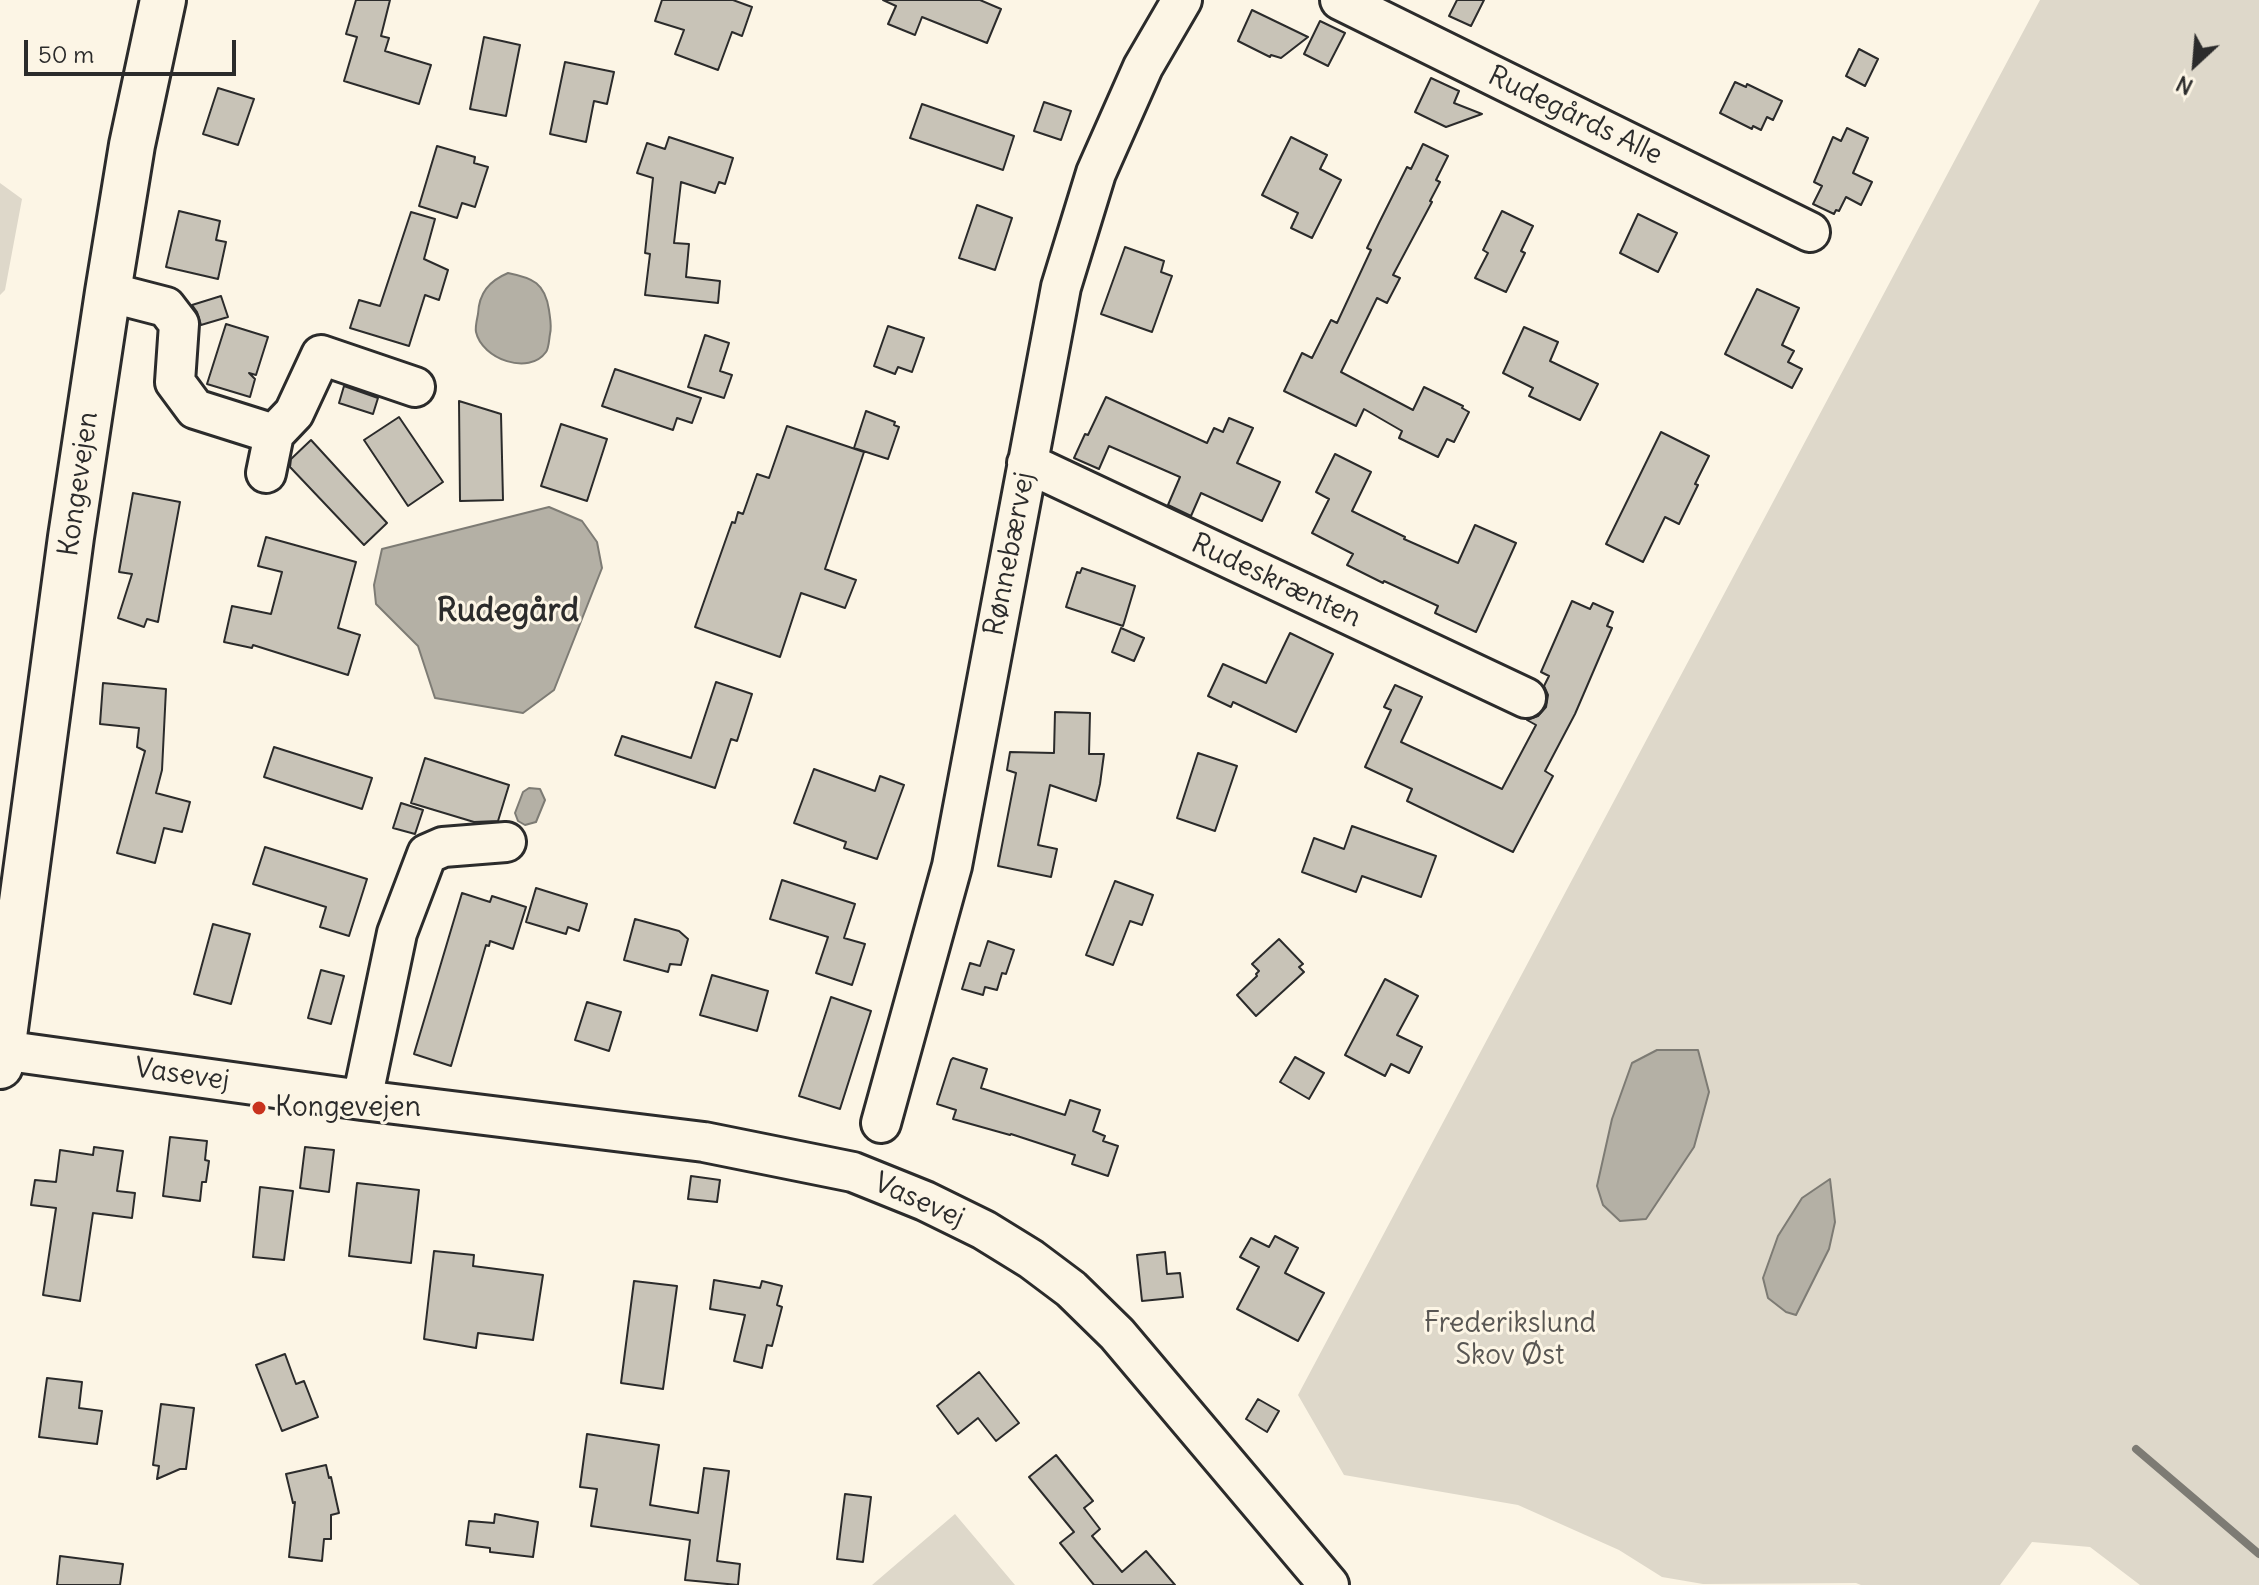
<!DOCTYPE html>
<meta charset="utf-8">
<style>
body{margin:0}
#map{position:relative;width:2259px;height:1585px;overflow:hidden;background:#fcf5e5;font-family:Delius,sans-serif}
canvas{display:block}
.north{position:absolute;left:2155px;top:24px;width:80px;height:80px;-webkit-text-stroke:6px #fcf5e5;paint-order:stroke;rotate:206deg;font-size:22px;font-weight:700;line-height:32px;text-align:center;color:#2b2b2b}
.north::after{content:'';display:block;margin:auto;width:28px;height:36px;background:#2b2b2b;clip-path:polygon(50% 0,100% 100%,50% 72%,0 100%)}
.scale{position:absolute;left:24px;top:40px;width:212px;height:36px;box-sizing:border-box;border:4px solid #2b2b2b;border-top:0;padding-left:10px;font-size:24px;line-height:28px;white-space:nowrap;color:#2b2b2b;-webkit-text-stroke:6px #fcf5e5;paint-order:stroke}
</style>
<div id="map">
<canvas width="2259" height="1585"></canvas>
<div class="north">N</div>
<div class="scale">50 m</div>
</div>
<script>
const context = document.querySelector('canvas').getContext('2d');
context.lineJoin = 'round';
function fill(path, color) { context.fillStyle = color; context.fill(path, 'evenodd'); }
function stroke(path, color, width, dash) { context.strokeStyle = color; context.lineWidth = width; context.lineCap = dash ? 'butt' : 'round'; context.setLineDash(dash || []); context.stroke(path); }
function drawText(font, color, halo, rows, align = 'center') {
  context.font = font + ' Delius,sans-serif'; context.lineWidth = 6; context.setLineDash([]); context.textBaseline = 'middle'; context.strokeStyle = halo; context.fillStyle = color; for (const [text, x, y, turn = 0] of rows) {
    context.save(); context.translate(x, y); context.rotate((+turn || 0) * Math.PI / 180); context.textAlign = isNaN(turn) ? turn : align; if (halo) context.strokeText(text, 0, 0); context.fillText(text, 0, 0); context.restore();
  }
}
const green = new Path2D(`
 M2040,0H2259V1585H2140L2090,1547L2032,1542L2000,1585H1861L1856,1583L1703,1584L1662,1577L1619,1550L1518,1505L1344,1475L1298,1395ZM1632,1063L1709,1092L1694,1147L1646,1219L1603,1205L1597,1186L1612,1119ZM1829,1179L1831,1197L1778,1236L1802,1198Z
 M0,183L22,199L5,290L0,295Z
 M955,1514L1015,1585H872Z`);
const water = new Path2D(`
 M508,273C533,278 545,283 549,310C550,318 552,326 550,334C549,339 549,348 546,352C529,376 482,359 476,332C475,327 477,319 478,314C479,293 489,281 508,273Z
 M549,507L582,521L597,542L602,568L554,690L523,713L435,698L418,646L376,604L374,585L382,549Z
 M529,788L540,789L545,800L536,822L525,825L518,821L515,813L523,792Z
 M1657,1050H1698L1709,1092L1694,1147L1646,1219L1620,1221L1603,1205L1597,1186L1612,1119L1632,1063Z
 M1830,1179L1835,1222L1829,1249L1796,1315L1786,1312L1768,1298L1763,1278L1778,1236L1802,1198Z`);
const stream = new Path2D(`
 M2136,1449L2259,1554`);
const building = new Path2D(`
 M356,0H390L381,36L389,38L385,51L431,65L419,104L344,81L357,37L346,34Z
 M662,0H733L752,7L742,36L732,32L718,70L675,54L684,30L655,21Z
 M883,0H980L1001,9L987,43L922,17L915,35L888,24L896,6Z
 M1457,0H1484L1471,26L1449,16Z
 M1252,10L1308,37L1281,58L1271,55L1270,57L1238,41Z
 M1320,21L1345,33L1328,66L1304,54Z
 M484,37L520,45L506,116L470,109Z
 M1859,49L1878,59L1865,86L1846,76Z
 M565,62L614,72L607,104L594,101L586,142L550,134Z
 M1431,78L1459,91L1454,103L1482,114L1446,127L1415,112Z
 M1735,82L1746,87L1747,84L1782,101L1773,120L1767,117L1761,130L1753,126L1752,129L1720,113Z
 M218,88L254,99L238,145L203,134Z
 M1044,102L1071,111L1061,140L1034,131Z
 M922,104L1014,136L1003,170L910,138Z
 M1847,128L1868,138L1853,173L1872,182L1861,205L1846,197L1839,211L1836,210L1834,214L1813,204L1822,186L1814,182L1833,137L1841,141Z
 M669,137L733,158L725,184L719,182L715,193L681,182L674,243L689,244L686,277L720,281L718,303L645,295L650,254L645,253L653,178L637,173L647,143L665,149Z
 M1291,137L1327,155L1320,169L1341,180L1312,238L1291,228L1298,213L1262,195Z
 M1423,144L1448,156L1436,180L1440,182L1430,201L1432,202L1393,275L1400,278L1387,303L1377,298L1341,372L1413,410L1424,387L1463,406L1462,408L1469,412L1454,442L1447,439L1438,457L1399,438L1402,431L1364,409L1356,426L1284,391L1302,353L1312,358L1331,320L1337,323L1371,250L1367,248L1379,223L1407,167L1411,169Z
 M437,146L475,157L474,163L488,167L475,207L462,203L457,218L419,206Z
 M977,205L1012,218L995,270L959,258Z
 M179,211L220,221L216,240L226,242L218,279L166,267Z
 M1502,211L1533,226L1521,251L1525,253L1506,292L1475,278L1488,253L1483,250Z
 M411,212L435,219L424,259L448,270L439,300L425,295L409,346L350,328L359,300L380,306Z
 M1638,214L1677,233L1658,272L1620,253Z
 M1125,247L1164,261L1161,272L1172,276L1152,332L1101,314Z
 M1757,289L1799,308L1782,345L1794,351L1788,362L1802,369L1792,388L1725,354Z
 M221,296L228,317L201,325L197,312L192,305Z
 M226,324L268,337L256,375L249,373L255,379L250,397L207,384Z
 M888,326L924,338L912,372L898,367L895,374L874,366Z
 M1524,327L1558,342L1550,361L1598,384L1580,420L1529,396L1533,388L1503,373Z
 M705,335L729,343L720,371L732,375L724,398L688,387Z
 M615,369L701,398L692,423L677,418L673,430L602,406Z
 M344,386L378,398L373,414L339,403Z
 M1106,397L1207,443L1214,428L1223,432L1229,418L1253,428L1237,463L1280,482L1262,521L1201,493L1191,516L1168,505L1180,477L1109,446L1099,469L1074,458L1085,434L1088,435Z
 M459,401L501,414L503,500L460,501Z
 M866,411L895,422L894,425L899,427L888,459L854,448Z
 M399,417L443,482L408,506L364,440Z
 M561,424L607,439L587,501L541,486Z
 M787,426L864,452L825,569L856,580L845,608L801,593L780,657L695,627L732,522L735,523L738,512L743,514L757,474L769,478Z
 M1661,432L1709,456L1695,484L1698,485L1679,524L1665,517L1643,562L1606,544Z
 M311,440L387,523L364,545L290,467L291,459Z
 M1335,454L1371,472L1352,511L1405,537L1404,539L1458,563L1475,525L1516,543L1476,632L1435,613L1438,606L1384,581L1383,583L1347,565L1353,554L1312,533L1329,499L1316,492Z
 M133,493L180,502L158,622L147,619L144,627L118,618L132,574L119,572Z
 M266,537L356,562L338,628L360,635L348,675L253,645L252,648L224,642L232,606L271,614L282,572L258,566Z
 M1082,568L1135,586L1123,626L1066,607L1077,572L1080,573Z
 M1572,601L1590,609L1593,603L1613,612L1607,626L1612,628L1575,714L1545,771L1553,776L1513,852L1407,801L1412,789L1365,767L1391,710L1384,707L1395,685L1422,697L1401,742L1502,789L1536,725L1527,720L1538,716L1546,707L1548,695L1544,686L1549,676L1541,672Z
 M1121,628L1144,638L1134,661L1112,652Z
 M1290,633L1333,654L1296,732L1233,702L1231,707L1208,696L1223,664L1266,683Z
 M716,682L752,694L737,741L731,739L715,788L615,755L622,736L691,758Z
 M103,683L166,689L162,770L156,793L190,802L182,832L164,828L155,863L117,853L145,751L137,747L139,728L100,724Z
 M1055,712L1090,713L1089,754H1104L1100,784L1096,801L1050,785L1038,845L1057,849L1051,877L998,866L1016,773L1007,770L1010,752L1054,753Z
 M274,747L372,778L362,809L264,777Z
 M1198,753L1237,766L1215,831L1177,818Z
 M425,758L509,785L498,821L474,822L411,803Z
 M814,769L875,791L880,776L904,785L877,859L844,848L846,842L794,823Z
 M401,803L423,810L415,834L393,828Z
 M1352,826L1436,856L1421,897L1362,876L1356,892L1302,872L1314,838L1344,849Z
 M265,847L367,879L349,936L320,927L326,907L253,884Z
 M782,880L855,904L844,938L865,944L852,985L816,973L828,937L770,919Z
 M1115,881L1153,895L1142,925L1130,921L1113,965L1086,955Z
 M536,888L587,904L579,931L568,927L566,934L526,922Z
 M462,893L490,902L492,896L526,907L513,949L490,941L489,946L486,945L451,1066L414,1054Z
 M635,919L679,931L688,939L681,965L670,964L668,972L624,960Z
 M213,924L250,934L231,1004L194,994Z
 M1279,939L1303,964L1299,967L1304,972L1256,1016L1237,995L1257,976L1256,974L1259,971L1252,964Z
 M988,941L1014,950L1006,974L1002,973L997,990L985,987L983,995L962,989L970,963L980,966Z
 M321,970L344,976L331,1024L308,1018Z
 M712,975L768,991L757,1031L700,1015Z
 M1385,979L1418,996L1397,1035L1422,1047L1409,1073L1391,1064L1385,1076L1345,1055Z
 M831,997L871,1011L840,1109L799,1096Z
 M587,1002L621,1012L609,1051L575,1040Z
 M1295,1057L1324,1073L1309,1099L1280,1082Z
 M953,1058L987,1069L981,1088L1065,1115L1070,1100L1100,1110L1093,1131L1105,1136L1103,1141L1118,1146L1108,1176L1072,1164L1075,1155L1011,1134L1010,1135L953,1119L956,1110L937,1104L951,1060Z
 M170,1137L207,1141L205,1160L209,1161L206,1182H202L200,1201L163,1196Z
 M94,1147L123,1151L117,1191L135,1193L132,1218L93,1213L80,1301L43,1295L56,1208L31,1205L35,1180L56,1182L60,1150L93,1155Z
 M305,1147L334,1150L329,1192L300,1188Z
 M691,1176L720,1180L717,1202L688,1199Z
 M357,1183L419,1190L411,1263L349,1256Z
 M260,1187L293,1191L284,1260L253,1257Z
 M1275,1236L1298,1248L1285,1273L1324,1293L1298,1341L1237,1309L1259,1267L1240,1257L1251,1238L1269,1247Z
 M434,1251L474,1255L473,1266L543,1275L533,1340L478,1333L476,1348L424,1339Z
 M1165,1252L1167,1274L1180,1273L1183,1297L1142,1301L1137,1255Z
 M714,1280L760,1288L762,1281L782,1286L777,1305L782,1307L772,1346L767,1345L762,1368L734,1361L745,1315L710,1309Z
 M634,1281L677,1286L663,1389L621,1383Z
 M285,1354L296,1384L304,1381L318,1417L282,1431L256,1365Z
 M979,1372L1019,1423L996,1441L978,1418L958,1434L937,1406Z
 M47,1378L82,1382L79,1408L102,1411L97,1444L39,1437Z
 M1258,1399L1279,1411L1267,1432L1246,1419Z
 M161,1404L194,1408L186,1469H180L157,1479L159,1466L153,1465Z
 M587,1434L659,1445L650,1505L698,1513L704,1468L729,1471L717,1561L740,1564L738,1585L685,1580L690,1540L591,1526L597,1489L580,1487Z
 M1056,1455L1093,1501L1084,1508L1100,1529L1092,1536L1122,1572L1146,1551L1175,1585H1094L1060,1543L1074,1532L1029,1477Z
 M326,1465L329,1478L331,1477L339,1513L331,1515V1539H324L322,1561L289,1557L295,1502L293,1503L286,1474Z
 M845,1494L871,1497L863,1562L837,1559Z
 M495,1514L538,1522L533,1557L490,1552V1548L466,1545L469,1521L494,1523Z
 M60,1556L123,1564L120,1585H57Z`);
const minor = new Path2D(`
 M1340,0L1810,232
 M108,292L166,307L179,324L175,382L195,409L274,434
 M1027,463L1526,698
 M266,473L274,434L294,413L321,355L415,387
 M2,1050L362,1100L704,1142L853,1172L925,1201L984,1230L1031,1259L1071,1289L1117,1334L1329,1585
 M362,1100L397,933L427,854L443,847L506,842
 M881,1123L952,866L1061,287L1096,173L1143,67L1182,0`);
const major = new Path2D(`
 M0,1066L71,537L108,292L132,145L163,0`);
const markers = [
 [259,1108,8,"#c8321e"]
];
const streetNames = [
 ["Rudegårds Alle",1575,116,26],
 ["Kongevejen",79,484,-82],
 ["Rønnebærvej",1010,554,-79],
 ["Rudeskrænten",1276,581,25],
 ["Vasevej",182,1075,8],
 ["Vasevej",919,1201,24]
];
const poiNames = [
 ["Kongevejen",275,1108]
];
const parkNames = [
 ["Frederikslund",1510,1324],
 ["Skov Øst",1510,1356]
];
const quarterNames = [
 ["Rudegård",508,612]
];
fill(green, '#ded8ca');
fill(water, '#b4b0a5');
stroke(water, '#7d7b74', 2);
stroke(stream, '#7d7b74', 8);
fill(building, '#c8c3b7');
stroke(building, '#2b2b2b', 2);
stroke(minor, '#2b2b2b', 44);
stroke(major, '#2b2b2b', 50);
stroke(minor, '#fcf5e5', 38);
stroke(major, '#fcf5e5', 44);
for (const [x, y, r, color] of markers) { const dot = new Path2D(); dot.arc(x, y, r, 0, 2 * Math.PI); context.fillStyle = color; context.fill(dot); stroke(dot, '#fcf5e5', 3); }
drawText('28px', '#2b2b2b', '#fcf5e5', streetNames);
drawText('28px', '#2b2b2b', '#fcf5e5', poiNames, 'left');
drawText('28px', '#585653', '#fcf5e5', parkNames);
drawText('bold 32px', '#2b2b2b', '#fcf5e5', quarterNames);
</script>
